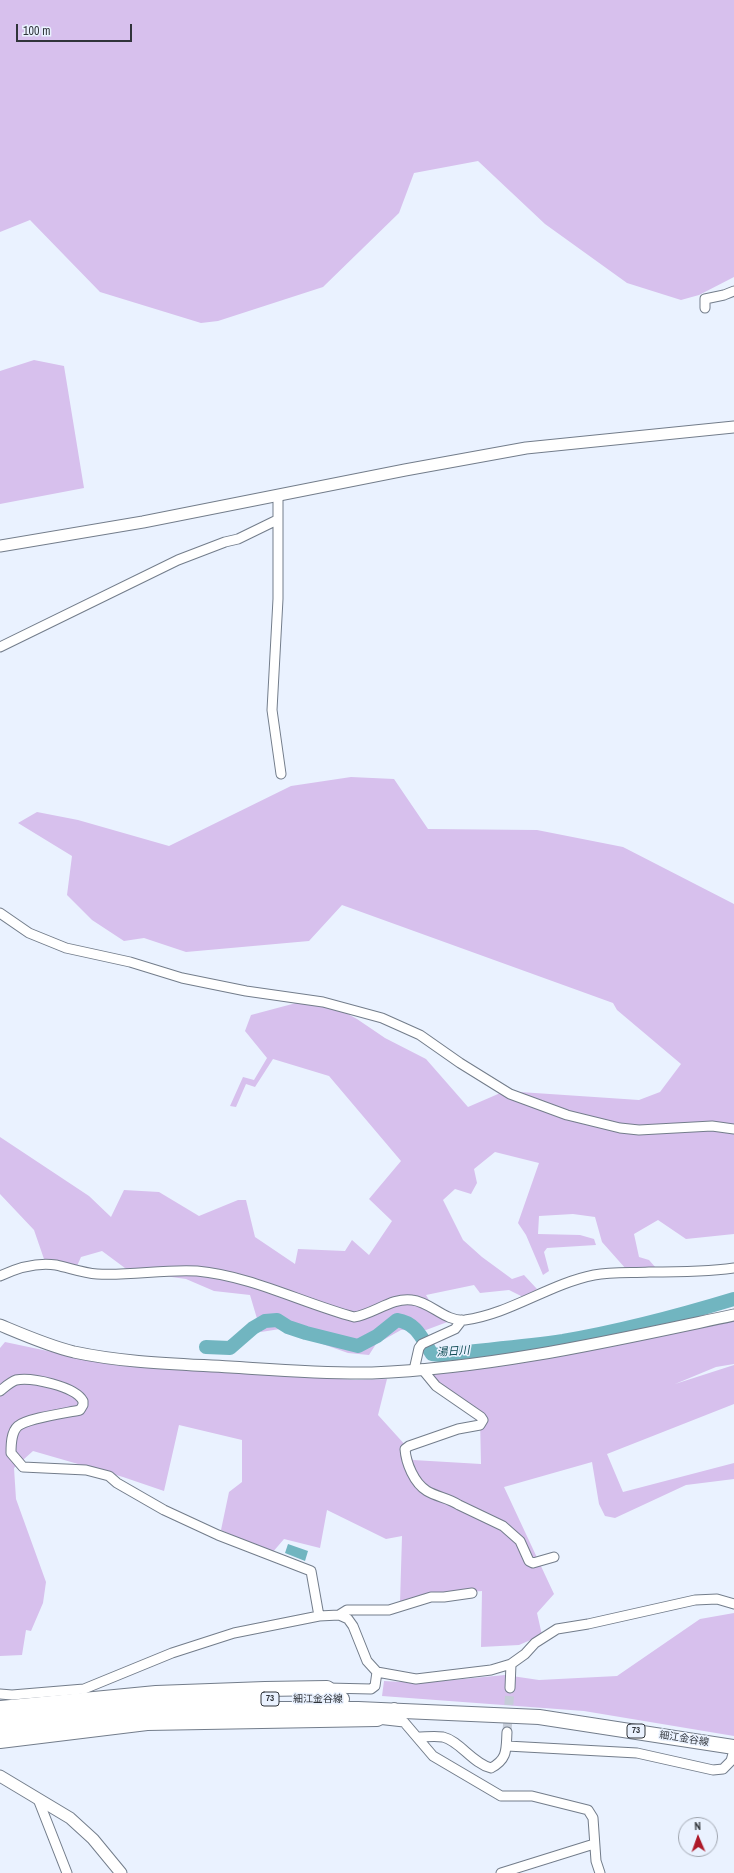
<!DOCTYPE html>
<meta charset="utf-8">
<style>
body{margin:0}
#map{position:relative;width:734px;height:1873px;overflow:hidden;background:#eaf2ff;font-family:"Archivo Narrow",sans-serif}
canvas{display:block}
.north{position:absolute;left:678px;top:1817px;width:40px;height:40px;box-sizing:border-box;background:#eaf2ff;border:1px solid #a0a6b0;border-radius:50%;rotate:358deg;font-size:11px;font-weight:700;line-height:16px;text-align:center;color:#30343a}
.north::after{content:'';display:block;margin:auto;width:14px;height:18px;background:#ad1929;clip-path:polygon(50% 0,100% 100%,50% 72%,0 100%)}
.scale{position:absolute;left:16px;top:24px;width:116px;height:18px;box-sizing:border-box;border:2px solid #30343a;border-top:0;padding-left:5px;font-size:12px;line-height:14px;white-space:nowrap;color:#30343a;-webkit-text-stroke:3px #eaf2ff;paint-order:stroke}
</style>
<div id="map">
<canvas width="734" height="1873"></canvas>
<div class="north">N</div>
<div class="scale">100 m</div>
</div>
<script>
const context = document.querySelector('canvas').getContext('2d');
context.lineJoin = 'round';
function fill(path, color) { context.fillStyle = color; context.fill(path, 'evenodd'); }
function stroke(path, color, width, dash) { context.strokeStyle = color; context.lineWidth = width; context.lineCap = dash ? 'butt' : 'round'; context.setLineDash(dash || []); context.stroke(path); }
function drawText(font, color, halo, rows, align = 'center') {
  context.font = font + ' "Archivo Narrow","Noto Sans JP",sans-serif'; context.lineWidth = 3; context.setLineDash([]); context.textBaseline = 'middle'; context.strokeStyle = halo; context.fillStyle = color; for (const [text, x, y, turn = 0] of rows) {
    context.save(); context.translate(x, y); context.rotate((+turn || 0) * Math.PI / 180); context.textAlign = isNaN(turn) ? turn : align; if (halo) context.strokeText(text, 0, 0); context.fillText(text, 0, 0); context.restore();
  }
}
const green = new Path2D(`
 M0,0H734V277L699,295L681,300L627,283L545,224L478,161L414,173L399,213L323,287L218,321L201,323L100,292L30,220L0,232Z
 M34,360L64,366L84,488L0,504V371Z
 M351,777L394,779L428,829L537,830L623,847L734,904V1234L686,1239L658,1220L634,1234L639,1257L649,1260L656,1268L626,1269L602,1242L595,1217L573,1214L539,1216L538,1234L580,1235L594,1239L596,1245L547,1248L544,1252L549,1271L543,1275L526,1235L518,1223L539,1163L495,1152L474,1169L477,1183L471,1194L455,1189L443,1200L463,1240L482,1257L512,1279L524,1275L537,1289L525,1298L509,1290L480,1293L474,1285L426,1295L438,1315L450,1321L426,1330H401L376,1344L369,1355L348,1353L280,1329L261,1332L250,1295L214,1291L186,1279L129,1271L102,1251L81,1257L77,1266L44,1259L34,1230L0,1194V1137L89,1196L111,1217L124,1190L159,1192L199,1216L238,1200H246L255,1237L295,1264L298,1249L345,1251L352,1240L369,1255L392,1221L369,1199L401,1161L329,1076L273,1059L255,1087L246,1084L236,1107L230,1106L243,1077L254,1080L267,1058L245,1031L251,1015L296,1003L335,1007L357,1019L385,1038L426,1059L468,1107L505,1091L639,1100L660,1092L681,1064L617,1010L613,1003L342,905L309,941L186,952L144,938L124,941L92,920L67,895L72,856L18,823L37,812L78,820L169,846L291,786Z
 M734,1318V1364L716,1367L675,1384L734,1365V1404L607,1454L623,1492L734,1463V1479L686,1485L615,1518L605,1516L599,1504L592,1462L504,1487L554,1594L537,1613L542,1635L519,1645L481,1647L482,1591L423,1596L400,1603L402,1536L386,1539L327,1510L320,1548L284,1539L272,1553L221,1530L229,1492L242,1482V1440L179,1425L164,1491L123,1477L33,1451L14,1468L16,1499L46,1582L43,1603L31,1631L26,1630L22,1655L0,1656V1348L5,1342L114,1365L356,1380L387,1379L378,1415L407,1447L413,1460L481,1464L480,1419L431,1375Z
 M734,1613V1736L584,1711L382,1696L384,1681L421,1683L505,1675L539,1680L617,1676L700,1619Z`);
const water = new Path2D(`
 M288,1544L308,1551L305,1561L285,1553Z`);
const river = new Path2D(`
 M206,1347L230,1348L253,1328L265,1321L277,1320L288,1327L306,1333L358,1346L377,1336L397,1320C417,1323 422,1339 432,1354L440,1355C481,1350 522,1347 563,1341C621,1331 678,1316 734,1299`);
const minorTunnel = new Path2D(`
 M507,1732L510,1688`);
const minor = new Path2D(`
 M705,308V299L724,295L734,291
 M278,495V599L272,710L281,774
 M0,647L178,560L225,542L238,539L277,520
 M0,913L29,933L66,948L130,962L182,978L246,991L323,1002L382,1018L420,1035L460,1063L510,1094L567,1115L620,1128L639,1130L712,1126L734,1129
 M0,1276C17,1268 36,1262 56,1265C70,1268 83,1273 97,1274C130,1276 164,1269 197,1271C251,1276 302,1303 354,1317C374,1314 392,1297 412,1300C431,1302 445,1322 465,1320C510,1314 549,1284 594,1275C612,1272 631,1273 649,1272C677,1272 706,1272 734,1268
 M422,1369L436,1386L481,1417L483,1420L480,1425L458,1429L409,1446L405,1449C406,1463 414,1483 427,1491C437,1497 449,1498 459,1505L503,1526L520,1541L529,1561L533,1563L554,1557
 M414,1370L419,1348L422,1344L455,1329L462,1320
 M0,1391C4,1388 10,1382 16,1380C31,1377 75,1386 83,1401V1405L80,1410C66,1413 28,1418 18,1426C11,1432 11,1445 11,1453L23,1467L86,1470L109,1476L117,1483L164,1510L218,1535L311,1571L319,1616
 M339,1615L347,1610H389L431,1597H444L472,1593
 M327,1688L371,1689L375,1686L377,1672
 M510,1688L511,1664
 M0,1694L12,1695L84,1689L172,1653L234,1633L319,1616L339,1615L348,1619L353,1626L367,1661L377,1672L416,1679L491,1670L511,1664L525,1654L535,1643L557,1629L588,1624L695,1600L717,1599L734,1604
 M377,1719L404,1722L433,1756L501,1796H532L588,1810L593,1818L596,1861L600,1873
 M417,1737C425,1737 435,1736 443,1737C460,1741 472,1763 491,1768C508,1759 506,1749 507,1732
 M507,1746L637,1753L713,1770L723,1769L731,1761L734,1750
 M38,1799L67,1873
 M501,1873L594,1844`);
const tertiary = new Path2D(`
 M0,546L143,522L405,470L526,448L734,427
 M0,1325C24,1335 49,1346 74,1352C125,1363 178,1364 230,1367C277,1370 325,1374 372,1373C494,1368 615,1340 734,1315
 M0,1776L70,1818L93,1839L121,1873`);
const primary = new Path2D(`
 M0,1708L156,1693L265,1689L327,1688L342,1699
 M0,1718L114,1707L260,1699
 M0,1730L96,1718L183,1712L275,1709H358L539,1717L734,1747
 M0,1741L147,1723L377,1719L394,1710`);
const shields = [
 [270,1699,18],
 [636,1731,18]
];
const shieldNames = [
 ["73",270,1699],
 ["73",636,1731]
];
const streetNames = [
 ["細江金谷線",318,1699],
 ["細江金谷線",684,1739,9]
];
const waterNames = [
 ["湯日川",453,1352,-4]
];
fill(green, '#d7c0ed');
fill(water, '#71b5c0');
stroke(river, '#71b5c0', 14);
stroke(minorTunnel, '#c5ccd8', 9, [9, 4.5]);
stroke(minor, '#737d8b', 11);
stroke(tertiary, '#737d8b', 13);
stroke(primary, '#737d8b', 16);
stroke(minor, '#fff', 9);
stroke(tertiary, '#fff', 11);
stroke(primary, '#fff', 14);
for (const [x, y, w] of shields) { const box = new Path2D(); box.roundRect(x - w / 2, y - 7, w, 14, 3); context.fillStyle = '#eaf2ff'; context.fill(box); stroke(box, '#30343a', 1); }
drawText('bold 9px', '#30343a', null, shieldNames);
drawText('10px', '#30343a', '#eaf2ff', streetNames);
drawText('italic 11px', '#0b4952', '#eaf2ff', waterNames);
</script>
